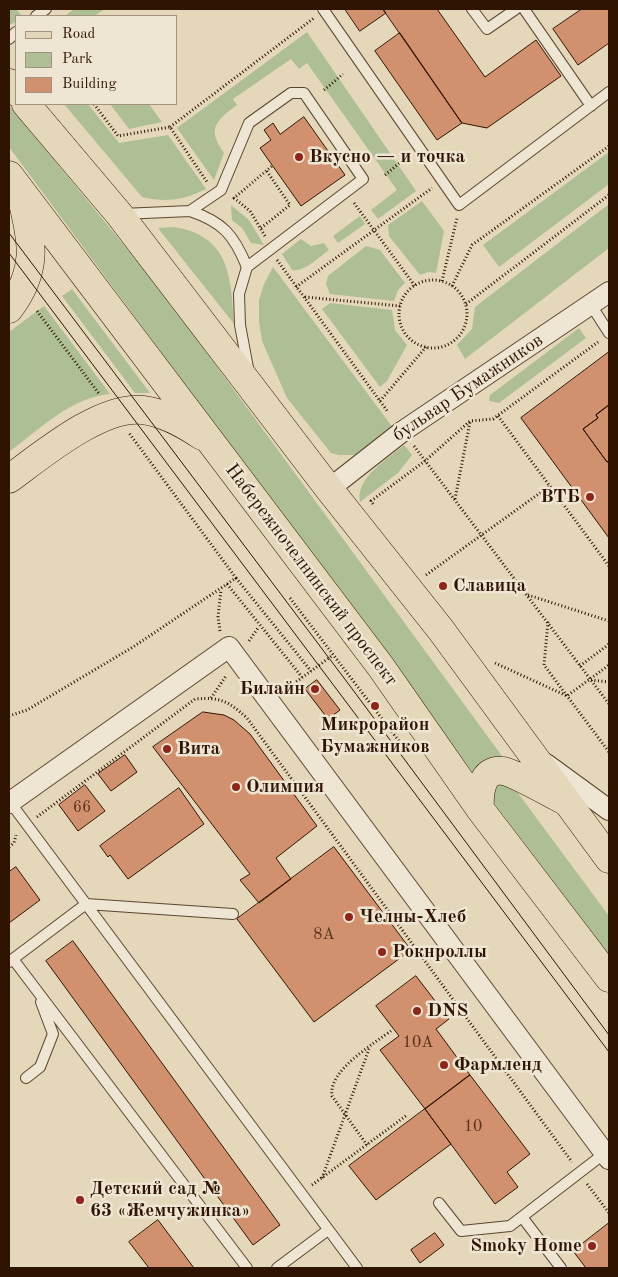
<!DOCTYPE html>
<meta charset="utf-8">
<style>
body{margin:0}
#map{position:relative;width:618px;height:1277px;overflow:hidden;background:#e5d7ba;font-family:"Old Standard TT",serif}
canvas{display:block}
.frame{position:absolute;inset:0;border:10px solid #2f1501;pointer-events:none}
.legend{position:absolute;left:15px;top:15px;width:162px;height:90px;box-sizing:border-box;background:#eee5d2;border:1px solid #a2927e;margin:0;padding:6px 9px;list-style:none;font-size:15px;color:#2f1501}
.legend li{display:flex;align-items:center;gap:10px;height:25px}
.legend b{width:25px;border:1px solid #a2927e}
</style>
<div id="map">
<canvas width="618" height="1277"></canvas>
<div class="frame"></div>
<ul class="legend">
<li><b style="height:6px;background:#e5d7ba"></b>Road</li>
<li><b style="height:14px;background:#aebf95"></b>Park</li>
<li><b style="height:14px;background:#d2916e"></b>Building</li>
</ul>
</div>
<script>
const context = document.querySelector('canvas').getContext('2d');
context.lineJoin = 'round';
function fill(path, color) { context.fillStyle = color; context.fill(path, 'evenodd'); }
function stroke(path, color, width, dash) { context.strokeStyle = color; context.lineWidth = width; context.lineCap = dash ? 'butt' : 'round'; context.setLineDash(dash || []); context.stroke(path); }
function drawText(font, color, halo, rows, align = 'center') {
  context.font = font + ' "Old Standard TT",serif'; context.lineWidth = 5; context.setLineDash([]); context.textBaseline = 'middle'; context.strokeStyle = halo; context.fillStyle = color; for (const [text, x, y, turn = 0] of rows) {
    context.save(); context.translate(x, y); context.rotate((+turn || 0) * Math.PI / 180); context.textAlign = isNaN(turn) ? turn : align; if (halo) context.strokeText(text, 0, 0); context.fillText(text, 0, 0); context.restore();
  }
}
const green = new Path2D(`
 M9,9H16L22,16H16V22L9,25Z
 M74,9H105L94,16H65Z
 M307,32L416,191L378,219L371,210L397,190L307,63L299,69L291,59L233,99L237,105C215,121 207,129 224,153L214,180L177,128Z
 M64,104H88L119,143L168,135L206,189C184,200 166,203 142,197Z
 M110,104H149L162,122L129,129Z
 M9,105L160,289L502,756L490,760L474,774L9,147Z
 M609,152V184L499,267L483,245Z
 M422,201L444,231L436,273L428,272L420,275L389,236L388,225Z
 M609,204V248L465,359L457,345L472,329L475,307Z
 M231,205L249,220L264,245L251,243L242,228L232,220Z
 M360,216L365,224L338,243L333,236Z
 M174,227C230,236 231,277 234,324L158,228Z
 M301,239L311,246L324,243L329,250C319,257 305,272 292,270L282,254Z
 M366,246L380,250L405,283L398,290L394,301L330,294L326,284L328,276Z
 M273,267L394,429L361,455H339L331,453L287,398L262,341L259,321V300L264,284Z
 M72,289L150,393H135L62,296Z
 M330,303L392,310L395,330L407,345L387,381L380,387L322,309Z
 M44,306L110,394C70,398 40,429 9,452V332Z
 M579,328L586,338L499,403L489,401L490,395Z
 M404,445L412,455L398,473L360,502C355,478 388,459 404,445Z
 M501,783L512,785L609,916V955L492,800L495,787Z`);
const building = new Path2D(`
 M345,9H383L386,13L360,31Z
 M383,9H437L485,77L536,40L561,76L487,128L462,123Z
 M582,9H609V43L578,65L553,29Z
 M400,33L462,123L437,140L375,51Z
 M304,117L345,175L301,206L260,148L271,140L264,130L273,123L280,134Z
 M609,352V405L596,415L598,418L583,429L607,462L609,461V538L521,418Z
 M609,405V461L607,462L583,429L598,418L596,415Z
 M443,581L447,586L442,590L438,585Z
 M317,680L340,710L328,719L305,689Z
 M203,712L224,715L234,720L250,734L317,826L276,858L291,879L259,903L240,880L250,874L153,747Z
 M125,755L137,772L111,791L98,774Z
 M85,785L105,811L78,831L59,805Z
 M179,788L204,824L128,879L110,855L108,857L100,846Z
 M334,847L411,950L314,1022L237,919Z
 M16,867L40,900L9,923V872Z
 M73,941L280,1225L253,1245L46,961Z
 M416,976L449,1019L436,1029L470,1075L425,1109L380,1050L399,1036L376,1006Z
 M470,1075L530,1154L507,1172L518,1187L495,1204L425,1109Z
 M425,1109L451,1144L376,1200L349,1166Z
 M158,1220L194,1268H149L129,1242Z
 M609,1223V1268H586L573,1251Z
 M435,1233L444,1245L420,1263L411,1250Z`);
const path = new Path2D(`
 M324,90L343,74
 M94,104L118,136L170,127L207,182
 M170,127L314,18
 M385,175L409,155
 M354,203L415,286
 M261,228L290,205L266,170
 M265,236L250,211L234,198L272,166
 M277,260L388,412
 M399 314a34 34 0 1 1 68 0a34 34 0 1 1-68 0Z
 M442,281L457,218
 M452,286L472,245L609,146
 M296,287L432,188
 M305,297L400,306
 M466,304L609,195
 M37,311L100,395
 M380,401L426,347
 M498,416L609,566
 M414,446L609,704
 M455,499L470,422
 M373,504L371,501L425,461L470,421L493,419L598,342
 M426,575L551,485
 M236,578L311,671
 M227,584L302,677
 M528,595L609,621
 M290,598L405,749
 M548,622L544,665L609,752
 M220,631L218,617L221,590
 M249,641L258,628
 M495,663L567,696L609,665
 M580,666L609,644
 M591,680L609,682
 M285,690L333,655
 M211,698L226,676
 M9,716L27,710L133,647L236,578L129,433
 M37,817L195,699C221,697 228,701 247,718L572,1162
 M9,847L14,843L16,835
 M367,1145L332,1096C328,1070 374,1044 392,1030
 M322,1178L369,1049
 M587,1184L609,1213
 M312,1185L407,1115`);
const lane = new Path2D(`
 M323,9L459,205L609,92
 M472,9L487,29L516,9
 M524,9L591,106
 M36,16L46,9
 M9,39L16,32
 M190,211C223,222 234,235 247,267
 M122,214L190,211L221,190L249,123L291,93H304L363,179L247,267L239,294L240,325L248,368
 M591,305L609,333
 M10,802L357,1268
 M13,959L247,1268
 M9,962L86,904L233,914
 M26,1078L40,1067L53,1034L41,1002
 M439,1203L461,1231L510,1226L605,1153
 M522,1217L561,1268
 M277,1268L328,1230`);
const street = new Path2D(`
 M329,489L403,431L609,292
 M546,764L609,810
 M9,803L229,647L609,1159`);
const primary = new Path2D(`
 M9,83L16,92
 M26,104L119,214L329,489L441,630L609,859
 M9,175L381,667L480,809L609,978
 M9,309C38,271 33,243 22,199
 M9,479C42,455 101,405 143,410C165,413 184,424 202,436
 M480,809C479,794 481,768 503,771C512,772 554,795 565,801`);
const tram = new Path2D(`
 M9,233L350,686L609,1035
 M9,253L609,1052`);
const markers = [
 [299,157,5,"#8f2418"],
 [590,497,5,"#8f2418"],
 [443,586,5,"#8f2418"],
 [315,689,5,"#8f2418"],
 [375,706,5,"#8f2418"],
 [167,749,5,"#8f2418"],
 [236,787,5,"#8f2418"],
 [349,917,5,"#8f2418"],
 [382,952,5,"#8f2418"],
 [417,1011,5,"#8f2418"],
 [444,1065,5,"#8f2418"],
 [80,1200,5,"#8f2418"],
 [592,1246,5,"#8f2418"]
];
const numberNames = [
 ["66",82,808],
 ["8А",324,935],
 ["10А",418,1043],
 ["10",473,1127]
];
const poiNames = [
 ["Вкусно — и точка",309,157],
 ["ВТБ",580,497,"right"],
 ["Славица",453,586],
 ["Билайн",305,689,"right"],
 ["Микрорайон",375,725,"center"],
 ["Бумажников",375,747,"center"],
 ["Вита",177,749],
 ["Олимпия",246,787],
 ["Челны-Хлеб",359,917],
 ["Рокнроллы",392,952],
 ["DNS",427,1011],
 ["Фармленд",454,1065],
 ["Детский сад №",90,1189],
 ["63 «Жемчужинка»",90,1211],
 ["Smoky Home",582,1246,"right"]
];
const streetNames = [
 ["бульвар Бумажников",468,388,-34],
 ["Набережночелнинский проспект",311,575,53]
];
fill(green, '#aebf95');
fill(building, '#d2916e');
stroke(building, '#2f1501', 1);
stroke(lane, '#5c462f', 12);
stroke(street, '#5c462f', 22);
stroke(primary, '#2f1501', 29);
stroke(path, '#2f1501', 3, [1, 2.5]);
stroke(lane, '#eee5d2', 10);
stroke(street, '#eee5d2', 20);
stroke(primary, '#e5d7ba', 28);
stroke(tram, '#2f1501', 1);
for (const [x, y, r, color] of markers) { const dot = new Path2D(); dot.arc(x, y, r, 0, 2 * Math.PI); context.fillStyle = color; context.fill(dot); stroke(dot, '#eee5d2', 2); }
drawText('16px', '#58341c', null, numberNames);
drawText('bold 19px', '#2f1501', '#eee5d2', poiNames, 'left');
drawText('19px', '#2f1501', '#eee5d2', streetNames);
</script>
